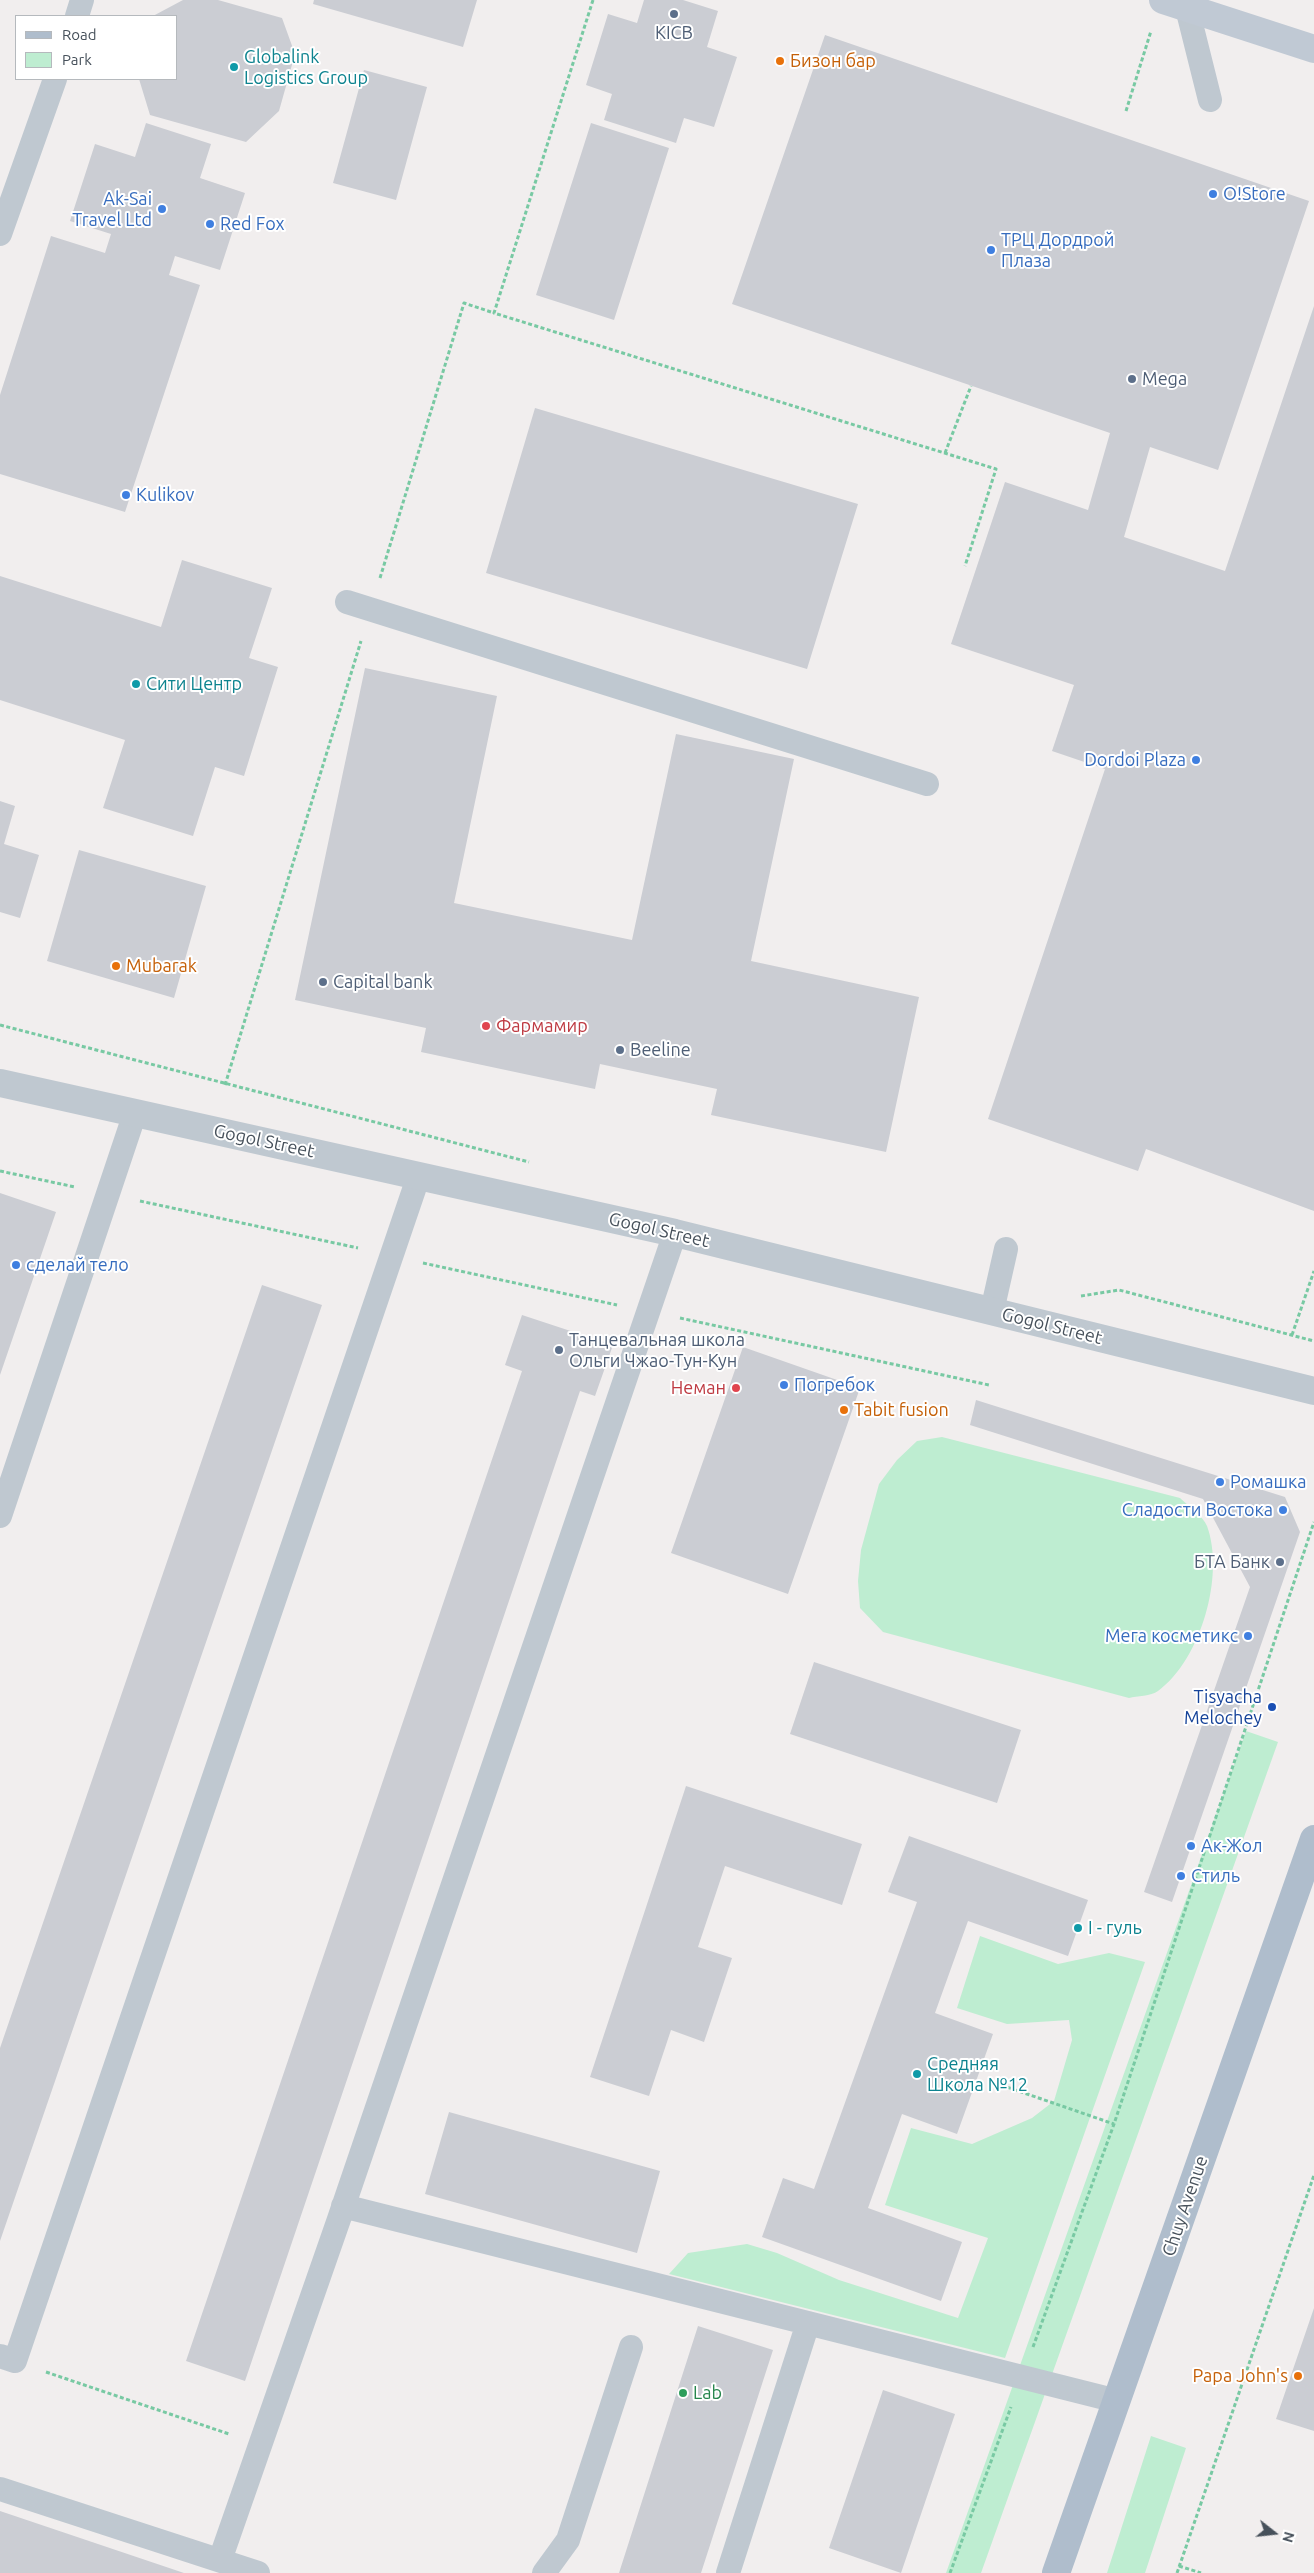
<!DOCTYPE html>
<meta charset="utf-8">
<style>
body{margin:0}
#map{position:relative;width:1314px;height:2573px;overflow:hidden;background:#f1eeee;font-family:Ubuntu,sans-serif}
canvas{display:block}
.legend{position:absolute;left:15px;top:15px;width:162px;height:65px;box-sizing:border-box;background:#fff;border:1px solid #b5b9bd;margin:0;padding:6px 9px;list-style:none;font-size:15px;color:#47515b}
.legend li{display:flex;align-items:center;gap:10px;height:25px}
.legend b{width:25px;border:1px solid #b5b9bd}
.north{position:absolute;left:1249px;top:2508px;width:50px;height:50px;-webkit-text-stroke:4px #fff;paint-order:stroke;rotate:106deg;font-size:14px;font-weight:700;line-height:20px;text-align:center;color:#47515b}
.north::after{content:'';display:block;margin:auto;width:18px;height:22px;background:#47515b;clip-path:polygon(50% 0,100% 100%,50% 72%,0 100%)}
</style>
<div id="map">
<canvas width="1314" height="2573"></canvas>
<ul class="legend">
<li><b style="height:6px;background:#afbdcc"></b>Road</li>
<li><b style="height:14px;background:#beedd1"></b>Park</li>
</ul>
<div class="north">N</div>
</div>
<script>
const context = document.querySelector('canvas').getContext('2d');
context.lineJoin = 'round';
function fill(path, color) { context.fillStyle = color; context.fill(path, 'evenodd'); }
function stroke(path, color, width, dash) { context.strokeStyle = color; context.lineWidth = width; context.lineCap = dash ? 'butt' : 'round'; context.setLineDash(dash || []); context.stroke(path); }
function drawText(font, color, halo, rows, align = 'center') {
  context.font = font + ' Ubuntu,sans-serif'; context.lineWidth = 4; context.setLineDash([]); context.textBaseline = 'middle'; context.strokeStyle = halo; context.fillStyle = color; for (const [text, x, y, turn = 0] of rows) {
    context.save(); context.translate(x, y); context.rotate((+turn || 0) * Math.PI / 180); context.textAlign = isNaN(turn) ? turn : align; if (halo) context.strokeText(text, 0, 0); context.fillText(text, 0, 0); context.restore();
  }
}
const green = new Path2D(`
 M942,1437L1180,1498C1188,1506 1203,1516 1207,1526C1225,1575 1201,1660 1158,1691C1151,1696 1137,1696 1129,1698L883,1632L860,1608L858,1581L861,1550L879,1484L897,1460L917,1441Z
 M1246,1731L1278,1742L981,2573H946Z
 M980,1936L1058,1964L1109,1953L1145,1962L1005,2358L669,2274L688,2253L747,2244L777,2253L839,2280L958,2318L988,2238L885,2205L911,2128L972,2144L1032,2118L1054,2101L1072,2040L1069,2020L1007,2024L957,2008Z
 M1151,2436L1186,2448L1145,2573H1107Z`);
const building = new Path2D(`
 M183,0H218L282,18L295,54L279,111L246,142L150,115L139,79H176V16H153Z
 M314,0H477L463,47L313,4Z
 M644,0H683L718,11L707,47L737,57L714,127L684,118L676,143L604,120L612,94L586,85L608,14L637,23Z
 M825,35L1309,201L1218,470L1150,447L1124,537L1225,571L1314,306V1211L1146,1149L1138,1171L988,1119L1105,769L1052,751L1074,685L951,644L1005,482L1088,510L1110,433L732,304Z
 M364,70L427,87L396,200L333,183Z
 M146,123L211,144L200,178L245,193L220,270L175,256L169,275L200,285L125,512L0,474V395L51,236L105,253L111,234L70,221L95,144L135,157Z
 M591,123L669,148L614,320L536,295Z
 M535,408L858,504L807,669L486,573Z
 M182,560L272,588L249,658L278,667L244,776L215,767L193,836L103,808L125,740L0,700V576L161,627Z
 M365,668L497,696L454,903L632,940L676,734L794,759L751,961L919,997L886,1152L711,1115L717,1089L600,1064L595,1089L421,1052L426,1028L295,1000Z
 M0,801L15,806L4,844L39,855L20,918L0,912Z
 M79,850L206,886L174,998L47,961Z
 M0,1193L56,1212L0,1375Z
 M262,1285L322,1305L0,2241V2048Z
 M522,1315L613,1345L595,1396L580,1391L245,2381L186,2361L522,1371L505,1365Z
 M743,1347L860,1388L788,1594L671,1553Z
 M976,1400L1285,1497L1300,1532L1172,1902L1144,1892L1250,1587L1203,1499L970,1425Z
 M814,1662L1021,1730L997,1803L790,1734Z
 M686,1786L862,1844L842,1905L725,1866L698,1947L732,1958L704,2042L671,2030L649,2096L590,2077Z
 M909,1836L1088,1900L1068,1956L968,1921L935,2013L993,2034L957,2134L902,2114L868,2208L962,2242L941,2301L762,2237L783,2178L814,2189L917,1902L888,1892Z
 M449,2112L660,2171L637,2253L425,2194Z
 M1314,2308V2431L1276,2419Z
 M698,2326L773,2350L701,2573H619Z
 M883,2390L955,2414L901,2573L829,2548Z
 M0,2511L184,2573H0Z`);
const path = new Path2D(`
 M593,0L494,313L996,469L965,566
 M1126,111L1151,31
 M945,453L971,386
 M380,578L464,303L494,313
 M0,1025L529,1162
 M225,1085L361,641
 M0,1171L75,1187
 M140,1201L358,1248
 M423,1263L617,1305
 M1081,1296L1119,1290L1314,1341
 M680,1318L989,1385
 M1292,1335L1314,1271
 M1001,2085L1114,2124
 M1033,2347L1114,2124L1314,1522
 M46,2372L229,2434
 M1179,2566L1201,2573
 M950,2573L1011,2407
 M1177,2573L1314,2175`);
const service = new Path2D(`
 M1187,8L1210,100
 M77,16L82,0
 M0,234L55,79
 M347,602L927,784
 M992,1311L1006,1249
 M0,1516L135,1113
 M343,2206L1117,2401
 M0,2356L15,2361L419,1175
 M0,2489L258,2573
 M220,2560L338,2222L675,1233
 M544,2573L568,2540L631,2347
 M728,2573L808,2323`);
const minor = new Path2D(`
 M0,1083L675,1233L1314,1391`);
const secondary = new Path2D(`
 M1163,0L1314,49`);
const primary = new Path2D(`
 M1056,2573L1314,1839`);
const markers = [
 [674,14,5,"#5c6f8a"],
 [780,61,5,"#e8710a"],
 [234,67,5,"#0f9aa8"],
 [1213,194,5,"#3f7fe0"],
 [162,209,5,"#3f7fe0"],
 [210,224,5,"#3f7fe0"],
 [991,250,5,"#3f7fe0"],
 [1132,379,5,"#5c6f8a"],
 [126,495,5,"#3f7fe0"],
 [136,684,5,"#0f9aa8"],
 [1196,760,5,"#3f7fe0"],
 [116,966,5,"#e8710a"],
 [323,982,5,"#5c6f8a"],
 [486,1026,5,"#e0444e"],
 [620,1050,5,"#5c6f8a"],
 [16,1265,5,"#3f7fe0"],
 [559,1350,5,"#5c6f8a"],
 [784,1385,5,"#3f7fe0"],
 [736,1388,5,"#e0444e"],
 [844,1410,5,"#e8710a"],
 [1220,1482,5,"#3f7fe0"],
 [1283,1510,5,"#3f7fe0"],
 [1280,1562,5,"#5c6f8a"],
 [1248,1636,5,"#3f7fe0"],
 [1272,1707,5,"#1a4fb4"],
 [1191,1846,5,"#3f7fe0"],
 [1181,1876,5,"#3f7fe0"],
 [1078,1928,5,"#0f9aa8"],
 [917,2074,5,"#0f9aa8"],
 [1298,2376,5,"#e8710a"],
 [683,2393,5,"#2e9e5b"]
];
const serviceNames = [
 ["KICB",674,33,"center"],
 ["Mega",1142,379],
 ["Capital bank",333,982],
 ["Beeline",630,1050],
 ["Танцевальная школа",569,1340],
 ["Ольги Чжао-Тун-Кун",569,1361],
 ["БТА Банк",1270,1562,"right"]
];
const cultureNames = [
 ["Globalink",244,57],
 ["Logistics Group",244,78],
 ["Сити Центр",146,684],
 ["I - гуль",1088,1928],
 ["Средняя",927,2064],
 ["Школа №12",927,2085]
];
const foodNames = [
 ["Бизон бар",790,61],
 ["Mubarak",126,966],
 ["Tabit fusion",854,1410],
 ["Papa John's",1288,2376,"right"]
];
const shopNames = [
 ["O!Store",1223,194],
 ["Ak-Sai",152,199,"right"],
 ["Travel Ltd",152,220,"right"],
 ["Red Fox",220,224],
 ["ТРЦ Дордрой",1001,240],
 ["Плаза",1001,261],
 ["Kulikov",136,495],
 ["Dordoi Plaza",1186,760,"right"],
 ["сделай тело",26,1265],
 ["Погребок",794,1385],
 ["Ромашка",1230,1482],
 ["Сладости Востока",1273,1510,"right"],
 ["Мега косметикс",1238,1636,"right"],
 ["Ак-Жол",1201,1846],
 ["Стиль",1191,1876]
];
const healthNames = [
 ["Фармамир",496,1026],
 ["Неман",726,1388,"right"]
];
const streetNames = [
 ["Gogol Street",264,1141,12],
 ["Gogol Street",659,1230,13],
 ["Gogol Street",1052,1326,14],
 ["Chuy Avenue",1185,2206,-71]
];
const transitNames = [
 ["Tisyacha",1262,1697],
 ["Melochey",1262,1718]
];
const leisureNames = [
 ["Lab",693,2393]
];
fill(green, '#beedd1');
fill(building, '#cbcdd3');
stroke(path, '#78c9a3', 3, [4, 2.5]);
stroke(service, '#bfc8d0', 24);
stroke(minor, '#bfc8d0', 28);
stroke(secondary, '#c0c9d4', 28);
stroke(primary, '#afbdcc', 28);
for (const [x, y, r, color] of markers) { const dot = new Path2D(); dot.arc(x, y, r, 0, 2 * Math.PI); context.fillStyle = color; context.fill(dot); stroke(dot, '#fff', 2); }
drawText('18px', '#4e5e75', '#fff', serviceNames, 'left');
drawText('18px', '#0d838f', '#fff', cultureNames, 'left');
drawText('18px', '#c56008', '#fff', foodNames, 'left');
drawText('18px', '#366cbe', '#fff', shopNames, 'left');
drawText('18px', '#be3a42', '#fff', healthNames, 'left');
drawText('18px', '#47515b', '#fff', streetNames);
drawText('18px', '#164399', '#fff', transitNames, 'right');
drawText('18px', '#27864d', '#fff', leisureNames, 'left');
</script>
